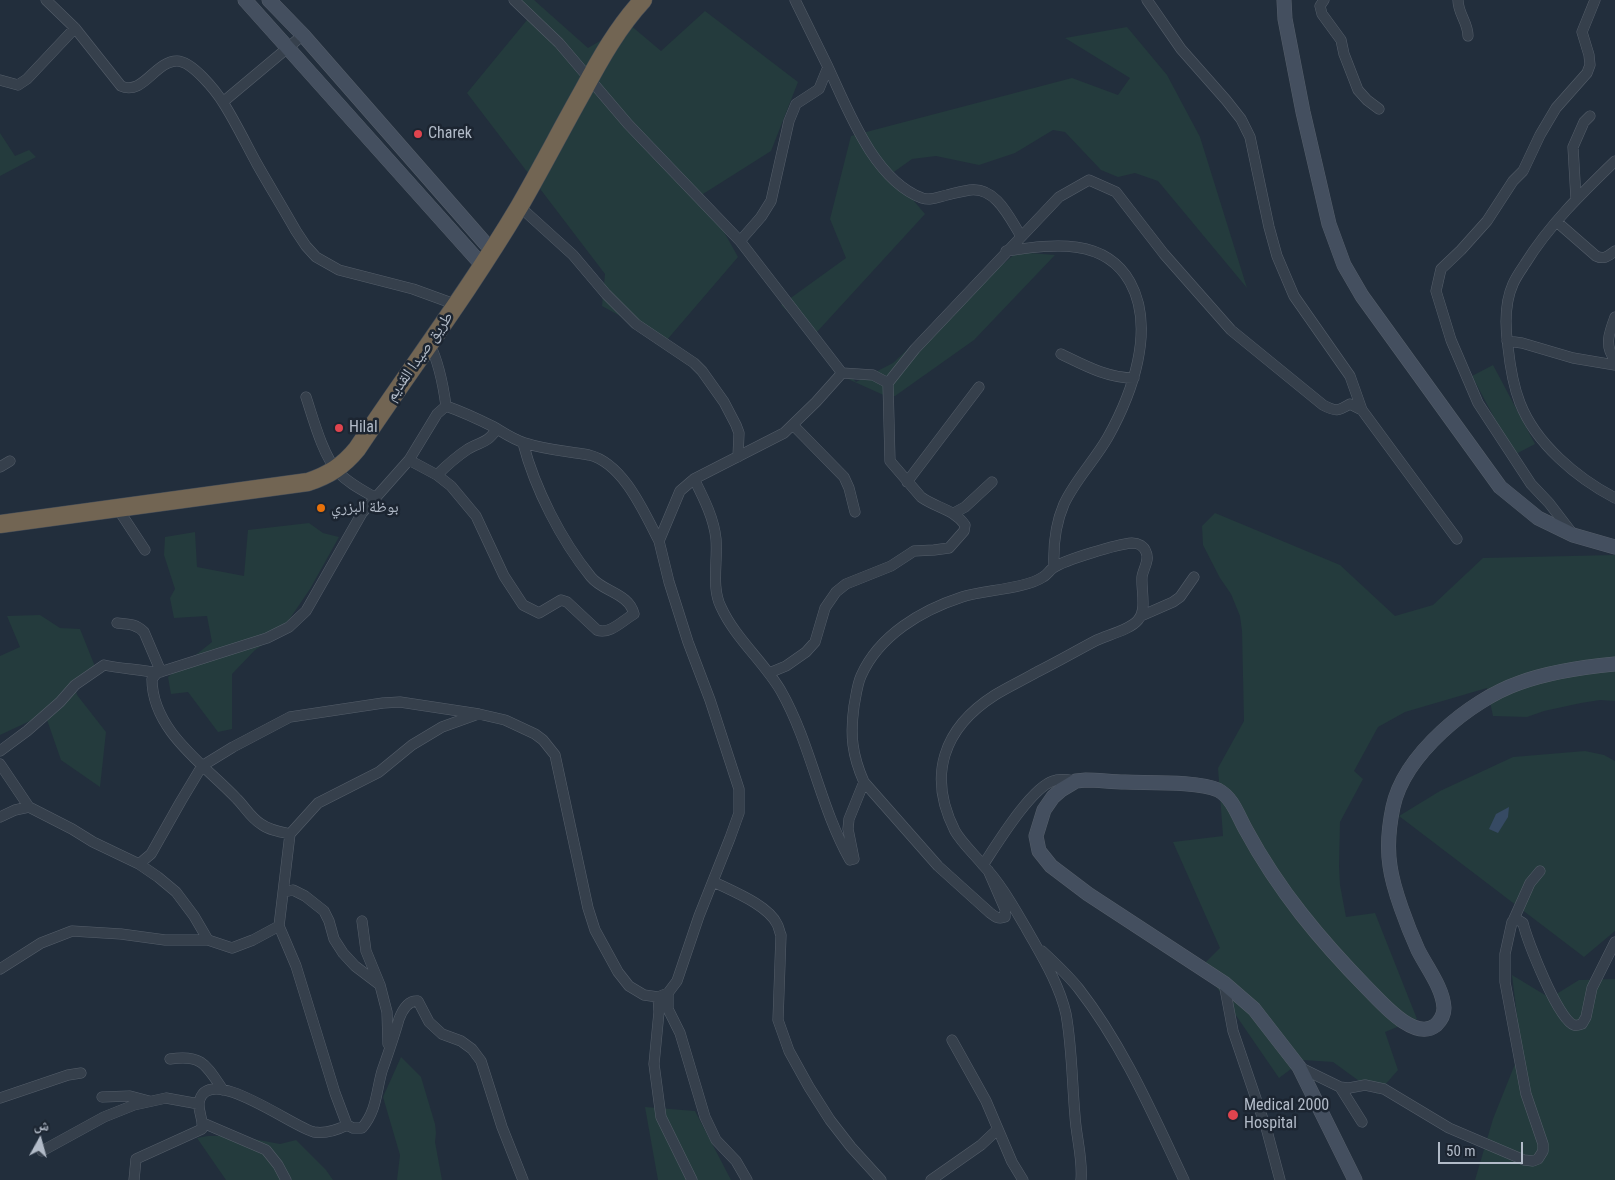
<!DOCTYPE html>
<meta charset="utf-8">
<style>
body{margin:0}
#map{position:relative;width:1615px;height:1180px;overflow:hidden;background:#222e3c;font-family:"Roboto Condensed","Noto Naskh Arabic",sans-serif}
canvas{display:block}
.north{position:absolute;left:15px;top:1115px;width:50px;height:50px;-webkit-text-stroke:4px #1c2531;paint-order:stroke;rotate:7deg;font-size:14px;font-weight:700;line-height:20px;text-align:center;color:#b2bbc8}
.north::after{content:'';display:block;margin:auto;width:18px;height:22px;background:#b2bbc8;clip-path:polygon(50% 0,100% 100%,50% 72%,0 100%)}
.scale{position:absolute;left:1438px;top:1142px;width:85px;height:22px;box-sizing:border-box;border:2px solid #b2bbc8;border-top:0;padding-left:6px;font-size:15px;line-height:18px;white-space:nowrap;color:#b2bbc8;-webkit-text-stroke:4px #1c2531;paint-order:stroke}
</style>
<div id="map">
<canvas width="1615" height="1180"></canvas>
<div class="north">ش</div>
<div class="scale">50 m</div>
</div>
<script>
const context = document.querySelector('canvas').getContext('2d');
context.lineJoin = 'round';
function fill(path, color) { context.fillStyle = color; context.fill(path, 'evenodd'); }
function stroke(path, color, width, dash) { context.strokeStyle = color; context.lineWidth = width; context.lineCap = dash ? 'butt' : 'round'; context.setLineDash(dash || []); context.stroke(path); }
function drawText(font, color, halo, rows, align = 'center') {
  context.font = font + ' "Roboto Condensed","Noto Naskh Arabic",sans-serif'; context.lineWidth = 5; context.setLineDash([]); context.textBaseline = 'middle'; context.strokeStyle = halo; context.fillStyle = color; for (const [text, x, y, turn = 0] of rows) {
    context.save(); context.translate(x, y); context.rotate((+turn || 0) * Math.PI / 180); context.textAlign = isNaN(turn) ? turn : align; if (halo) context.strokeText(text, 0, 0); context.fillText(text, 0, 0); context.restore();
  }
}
const green = new Path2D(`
 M518,0H534L588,48L629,24L661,51L705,11L798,82L771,151L703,194L738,257L666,341L602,306L605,274L467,93L527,20Z
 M1127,27L1167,75L1200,137L1247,288L1158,181L1135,173L1118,177L1101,170L1065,132L1053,130L1015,153L979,165L936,156L912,159L891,174L925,214L816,333L827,351L856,382L893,363L943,316L1017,252L1055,255L974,340L895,396L888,397L848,379L814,337L781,305L846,258L830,219L851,136L1072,78L1118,95L1130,78L1065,38Z
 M0,133L15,156L29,150L36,157L0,176Z
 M1493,365L1535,444L1514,455L1472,376Z
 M1215,513L1340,565L1395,616L1433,605L1483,558L1615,555V701L1600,700L1581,703L1544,711L1527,717L1493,716L1487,688L1405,712L1378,727L1354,771L1363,779L1340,822L1339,866L1340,885L1346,917L1375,913L1417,1019L1385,1032L1398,1070L1377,1094L1333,1062L1303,1060L1279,1078L1202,966L1220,948L1173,842L1223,836L1218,768L1244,721L1242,631L1240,616L1231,594L1220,578L1203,545L1202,526Z
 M309,523L323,533L339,537L310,589L280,633L255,650L232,674V729L218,732L188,692L171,694L168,677L212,642L207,616L174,618L170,598L175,589L164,555L165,537L195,532L197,567L244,576L248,530Z
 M40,615L60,628L80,629L96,669L74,680L77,695L106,732L100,787L61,760L45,714L0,735V656L20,647L7,616Z
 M1585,751L1604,755L1615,761V931L1584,957L1399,816L1440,791L1513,757Z
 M1512,975L1550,998L1579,980L1615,979V1180H1475L1493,1119L1521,1049Z
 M401,1057L421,1077L435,1124L436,1133L435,1142L442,1180H397L400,1155L383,1097Z
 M645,1107L695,1111L731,1180H658Z
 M208,1136H237L280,1144L296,1140L326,1170L333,1180H226L197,1138Z`);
const water = new Path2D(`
 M1509,807L1508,817L1498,833L1489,829L1496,814Z`);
const street = new Path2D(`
 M46,0L75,28L121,86C143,96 155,61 177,61C192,61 216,91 224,104C236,123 246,144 257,164C270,187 283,208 296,231L306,246L316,257L339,270L413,289L457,305
 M514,0L559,43L628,124L740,241L842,373L873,375L888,383L915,349L1059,197L1089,180L1116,192L1164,254L1231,330L1323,405C1336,412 1338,411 1350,404L1362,410
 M1147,0L1181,49L1226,100L1241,119L1250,137L1269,227L1277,256L1294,296L1350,376L1362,410L1457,539
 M1324,0L1320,6L1322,14L1341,40L1344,54L1358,90L1367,100L1379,109
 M1458,0C1458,14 1468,22 1468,36
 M828,67C848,110 874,180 922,198C931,201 938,197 947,195C955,193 963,191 970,190C996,187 1009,217 1021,236
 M0,80L18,85L27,79L75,28
 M223,102L303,35
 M1615,161C1582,193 1549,225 1525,264C1521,270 1516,277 1513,284C1504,304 1505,326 1508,347C1510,366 1513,385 1520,403C1536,444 1577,478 1615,498
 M1576,199L1573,147L1584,122L1590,116
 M519,206L573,255L606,294L636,324L694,363L702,371L724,402L736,425L739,433L738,457
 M1557,222L1596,256C1604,260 1608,256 1615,251
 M740,241L761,217L771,201L789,121L796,104L819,89L828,67L795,0
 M1006,251C1050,245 1104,236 1130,282C1156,329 1132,394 1108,437C1095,460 1075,480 1064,504C1055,525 1053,545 1054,567
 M1615,317C1609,333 1604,346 1615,360
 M1507,341L1522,343L1573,358L1615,365
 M429,342C439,363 443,383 446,406
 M1061,354C1084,365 1107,378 1134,378
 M306,397C313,418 323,456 338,472C348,483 362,490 376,498
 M446,406L437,414L409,460L362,513L306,611L289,627L267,638L157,673L152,679C152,731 205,765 237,799C245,807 251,818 261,824C269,830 280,832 290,834L279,926L296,966L335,1093L347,1125L353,1128H362C377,1110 376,1092 382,1071C388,1054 394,1037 399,1019C402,1011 408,1000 418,1001L429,1022L442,1034L461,1041L472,1049L481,1061L502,1127L523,1180
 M446,406C463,412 478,419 494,427C504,433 514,440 525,443C546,450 567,451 589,455C623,463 644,512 659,541
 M793,425L844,477L849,488L855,512
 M409,460L437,475L451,486L476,516L504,576L523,605L539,613L561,600L567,602L597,630C610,635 623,620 634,614C629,593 603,592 591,577C561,540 535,489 523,443
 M0,467L10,461
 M437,475C447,465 456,457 468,449C483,440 485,445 497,429
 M694,479C703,497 714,518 716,539C718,561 711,587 721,607C735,638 764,662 781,691C811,744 820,807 850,860L854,859L848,829L849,819L864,782
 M907,482L979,387
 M118,509L145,550
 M954,513L965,507L992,482
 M1572,533L1549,503L1531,484L1478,403L1451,340L1436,291L1441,269L1461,250L1487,221L1513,181L1523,171L1540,135L1556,108L1587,73L1590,65L1589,55L1582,32L1595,0
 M1141,616L1173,602L1180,597L1194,577
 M117,623C129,624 136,624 144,632L161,672
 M769,673L786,666L806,652L815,642L825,608L836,592L846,584L891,566L914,551L934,550L949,548L964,531L965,525C954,509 936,508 921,497L890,461L888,383
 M0,751L27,731L60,702L75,685L104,665C121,669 139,669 157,673
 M0,764L29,807
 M0,817L15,810L29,807L72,829L93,842L139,864L151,854L181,801L202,766L233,747L290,717L383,703L400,702L479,714L505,720L535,734L543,740L555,755L588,908L595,930L618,972L629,986L644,995L658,997L668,993L677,981L699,916L730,838L739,813V789L710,700L688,642L669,582L659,541L680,491L694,479L784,433L816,402L842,373
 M290,834L318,803L379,772L412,745L442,727L478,714
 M139,864L158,877L176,892L194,916L208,940L232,948L253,940L279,926
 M983,865C997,844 1031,788 1053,781C1060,778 1069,780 1076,781
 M988,870L1005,909V917C998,920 994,916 989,912L938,866L864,782C852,755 850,735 854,706C856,696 857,685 861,676C879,635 922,610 962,597C984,590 1025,589 1043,577C1047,575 1049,571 1053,568C1064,560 1118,544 1132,543C1138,543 1144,546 1146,552C1150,560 1143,569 1142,577C1141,590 1147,610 1138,620C1130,630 1107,635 1095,641C1076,651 1057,662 1037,672C1023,680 1008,687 995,695C943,728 927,776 955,831C962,843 974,854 983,865C1001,884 1013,906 1026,928C1041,955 1059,983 1066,1014C1072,1047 1072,1082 1075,1116C1076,1136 1083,1159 1081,1180
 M714,882C732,891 768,905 777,924C779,927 779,931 781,935L778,1020L789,1051L809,1087L830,1120L851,1147L881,1180
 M284,892L293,890L305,896L324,911L329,921L334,939L343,953L355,966L380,985
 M362,921L366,951L380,985L387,1012L388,1044
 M1513,921L1530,883L1540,871
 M1042,951C1055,963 1068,975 1079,989C1124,1047 1153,1115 1184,1180
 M0,969L41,943L72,931L121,934L165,940H208
 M1224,983L1233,1031L1267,1131L1280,1180
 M668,993V1009L680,1033L705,1117L716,1140L736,1161L747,1180
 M658,997L659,1012L654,1064L661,1117L692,1180
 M952,1040L986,1101L1012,1162L1023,1180
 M170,1059C202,1054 206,1065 223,1090
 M1299,1067L1340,1087L1349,1088L1365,1085L1384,1089L1449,1128L1524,1160L1533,1161L1538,1159L1543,1151V1144L1526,1094L1505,982V954L1512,922L1518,920L1523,923C1527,940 1558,1020 1574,1025C1577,1026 1578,1025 1582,1024L1586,1017L1592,988L1615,942
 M1340,1087L1362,1122
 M102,1097L130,1096L149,1101
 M0,1098L68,1075L81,1073
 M203,1123L266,1150L278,1165L286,1180
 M42,1151L104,1117L134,1105L166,1098L199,1104
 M134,1180L136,1159L202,1129C204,1119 196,1108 200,1099C212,1065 294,1128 314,1132C326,1134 337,1130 347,1125
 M931,1180L981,1145L997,1130`);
const secondary = new Path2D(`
 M245,0L482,265
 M269,0L303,35L492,251
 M1284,0L1285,19L1303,112L1329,224L1344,265L1362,296L1500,487L1538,518L1573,535L1615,547
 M1355,1180L1299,1067L1254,1009L1224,983L1088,894L1051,866L1039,851L1036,836L1044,810L1053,797L1061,790L1076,781L1086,780C1099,780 1112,782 1125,782C1147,783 1199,781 1218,790C1233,798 1238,816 1246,830C1279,891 1320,940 1368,989C1382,1003 1415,1042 1436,1025C1441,1020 1444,1015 1444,1008C1443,988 1427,968 1418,950C1408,928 1393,889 1390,866C1387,847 1389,826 1393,807C1404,755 1470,700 1519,683C1549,672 1583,667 1615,664`);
const highway = new Path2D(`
 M0,524L308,482C329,475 343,466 357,449C411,368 469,291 519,207C541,169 561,130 583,91C600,59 618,27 643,0`);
const markers = [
 [418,134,5,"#e0444e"],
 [339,428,5,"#e0444e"],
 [321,508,5,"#e8710a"],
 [1233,1115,6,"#e0444e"]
];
const poiNames = [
 ["Charek",428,134],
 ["Hilal",349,428],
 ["بوظة البزري",331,508],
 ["Medical 2000",1244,1106],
 ["Hospital",1244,1124]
];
const streetNames = [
 ["طريق صيدا القديم",420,357,-55]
];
fill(green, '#243b3d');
fill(water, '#364a63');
stroke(street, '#555e6a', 11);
stroke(secondary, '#555e6a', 15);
stroke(highway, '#424b57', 19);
stroke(street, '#36404c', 10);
stroke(secondary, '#444f5f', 14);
stroke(highway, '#726553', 18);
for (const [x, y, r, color] of markers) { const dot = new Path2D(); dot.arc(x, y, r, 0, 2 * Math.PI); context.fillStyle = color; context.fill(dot); stroke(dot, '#1c2531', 2); }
drawText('16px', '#b2bbc8', '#1c2531', poiNames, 'left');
drawText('16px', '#b2bbc8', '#1c2531', streetNames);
</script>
